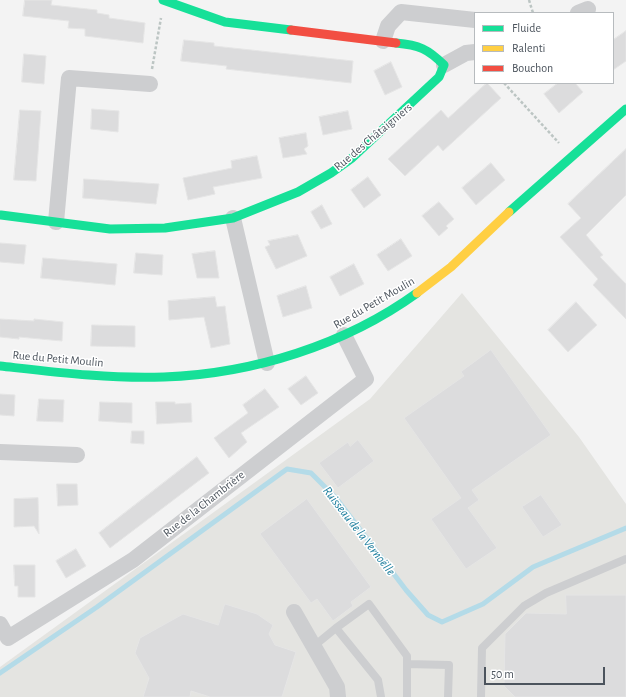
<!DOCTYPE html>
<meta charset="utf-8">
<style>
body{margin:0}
#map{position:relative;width:626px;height:697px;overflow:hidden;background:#f3f3f3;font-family:"Alegreya Sans",sans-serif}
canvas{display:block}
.legend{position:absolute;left:474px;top:12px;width:140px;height:72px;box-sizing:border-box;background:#fff;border:1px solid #b7bbbe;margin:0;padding:5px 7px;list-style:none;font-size:12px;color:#4c545d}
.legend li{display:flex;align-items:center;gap:8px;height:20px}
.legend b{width:20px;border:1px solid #b7bbbe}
.scale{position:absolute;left:484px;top:667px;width:121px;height:18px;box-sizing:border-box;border:2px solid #4c545d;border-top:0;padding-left:5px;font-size:12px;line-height:14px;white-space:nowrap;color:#4c545d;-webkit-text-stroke:3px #fff;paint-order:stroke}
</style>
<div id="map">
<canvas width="626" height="697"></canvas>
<ul class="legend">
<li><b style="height:5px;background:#16e098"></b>Fluide</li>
<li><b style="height:5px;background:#ffcf43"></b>Ralenti</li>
<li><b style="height:5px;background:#f24e42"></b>Bouchon</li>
</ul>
<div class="scale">50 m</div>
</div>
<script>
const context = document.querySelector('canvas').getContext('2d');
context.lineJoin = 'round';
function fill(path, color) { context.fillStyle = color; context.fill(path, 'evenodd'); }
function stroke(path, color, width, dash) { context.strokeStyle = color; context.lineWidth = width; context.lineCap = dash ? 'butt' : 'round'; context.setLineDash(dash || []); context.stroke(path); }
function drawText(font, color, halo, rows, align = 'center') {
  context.font = font + ' "Alegreya Sans",sans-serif'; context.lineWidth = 3; context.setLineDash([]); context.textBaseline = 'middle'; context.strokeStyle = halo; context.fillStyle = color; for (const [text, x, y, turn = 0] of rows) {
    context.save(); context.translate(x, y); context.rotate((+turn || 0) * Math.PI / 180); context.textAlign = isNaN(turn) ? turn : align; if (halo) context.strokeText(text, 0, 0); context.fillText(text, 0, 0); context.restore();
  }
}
const commercial = new Path2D(`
 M462,293L579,437L626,504V697H0V667L370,399Z`);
const stream = new Path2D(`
 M0,673L97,607L287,469L311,473L336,498L406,590L428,615L442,622L483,604L533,567L626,528`);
const building = new Path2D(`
 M25,0H52L51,5L97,10V13L109,15V18L145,23L143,43L85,36V29L68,28L69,21L23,16Z
 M626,31V61L613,70V40Z
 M184,40L214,43V46L353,61L351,83L226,69L227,66L181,61Z
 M24,54L46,56L44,84L22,82Z
 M391,62L402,87L385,95L374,71Z
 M487,83L501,98L443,151L438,145L405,176L388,159L441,110L448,118Z
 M558,83H575L583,92L559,113L544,94Z
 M92,109L119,111L118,132L91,129Z
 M20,110L41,111L36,181L14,180Z
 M348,111L352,129L323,135L319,117Z
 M306,133L308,146L304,149L307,154L283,158L279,138Z
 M626,149V195L586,235L603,255L600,257L626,284V319L593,285L598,279L560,237L581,218L568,204Z
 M257,156L262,178L213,187L215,194L188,200L183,178L232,168L231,161Z
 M491,163L505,180L476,205L462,188Z
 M368,177L381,195L364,208L351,190Z
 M84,179L159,184L156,204L83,198Z
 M439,202L454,219L446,226L448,228L439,236L422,216Z
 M322,205L332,224L321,229L311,212Z
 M298,235L307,256L276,269L265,247L270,245L268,241Z
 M401,239L412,256L388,271L377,255Z
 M0,243L26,245L24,264L0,262Z
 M215,251L219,278H197L192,254Z
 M136,253L163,255L162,275L134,273Z
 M43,258L117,264L115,285L41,278Z
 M354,264L364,284L340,296L330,277Z
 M306,286L312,308L283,317L277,296Z
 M215,297L217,307L225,306L230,344L211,348L204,317L169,320L168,301Z
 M576,302L597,325L568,352L548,330Z
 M0,319L34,321V319L63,322L62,341L19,337V339L0,337Z
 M92,325L135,326V347L91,346Z
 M491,350L551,435L472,490L479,500L468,508L497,548L466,569L431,519L461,498L404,418L464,376L461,372Z
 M306,376L318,393L301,405L288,389Z
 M265,389L279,407L241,433L247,442L229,458L214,438L248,413L243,405Z
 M0,394L15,395L14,416L0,415Z
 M39,399L64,400L63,422L37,421Z
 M100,402L132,403V423L99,421Z
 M156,402H175V404L191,403L192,422L157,424Z
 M132,431H144V444L131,443Z
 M358,440L374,461L338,488L319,463L348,442L350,446Z
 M197,457L209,473L110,548L99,533Z
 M57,484H77L78,505L58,506Z
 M541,495L562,525L543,537L522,507Z
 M38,498L39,534L34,526L14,527V499Z
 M307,499L371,587L351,602L353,606L333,621L317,599L311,603L260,534Z
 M76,549L86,566L66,578L56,561Z
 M14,565H35V597H18V586H15Z
 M566,595H626V697H515L504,686L505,634L526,613L566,614Z
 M225,604L257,614L273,625L269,634L275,645L296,652L282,697H210L191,691L190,697H143L149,678L135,653L140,638L183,614L218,625Z`);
const path = new Path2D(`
 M529,0L533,13
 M152,69L161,18
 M504,83L559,143`);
const lane = new Path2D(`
 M336,628L369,604L407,656V697
 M314,646L336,628L378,680L381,697
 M407,664L449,665L448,697
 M481,697L482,648L524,606L546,593L626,559`);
const street = new Path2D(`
 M578,13L588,9
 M383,41L388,26L401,12L475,20
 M444,65L466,53L475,52
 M233,218L267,363
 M56,222L69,78L150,84
 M0,452L77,455
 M294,612L337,687L338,697
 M0,624L8,638L133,560L366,379L344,335`);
const fast = new Path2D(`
 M163,0L225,22L291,30
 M509,212L626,109
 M1,215L110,229L165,228L233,218L298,192L331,173L352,158L439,77L444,65C428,49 419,45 396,43
 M0,366C54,372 109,379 164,377C252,374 345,345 417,293`);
const slow = new Path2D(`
 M417,293L451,267L509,212`);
const jam = new Path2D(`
 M291,30L396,43`);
const streetNames = [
 ["Rue des Châtaigniers",373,137,-40],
 ["Rue du Petit Moulin",374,303,-30],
 ["Rue du Petit Moulin",58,359,5],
 ["Rue de la Chambrière",204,504,-38]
];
const waterNames = [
 ["Ruisseau de la Vernoëlle",359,531,52]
];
fill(commercial, '#e4e4e1');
stroke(stream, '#b4dbe8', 5);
fill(building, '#dcdcdd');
stroke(building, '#e5e5e5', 1);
stroke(path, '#bcc5c3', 2.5, [3, 2]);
stroke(lane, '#cdced0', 8);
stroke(street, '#cdced0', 16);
stroke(fast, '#16e098', 9);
stroke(slow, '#ffcf43', 9);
stroke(jam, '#f24e42', 9);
drawText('12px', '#4c545d', '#fff', streetNames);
drawText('italic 13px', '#1e7f9e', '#fff', waterNames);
</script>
